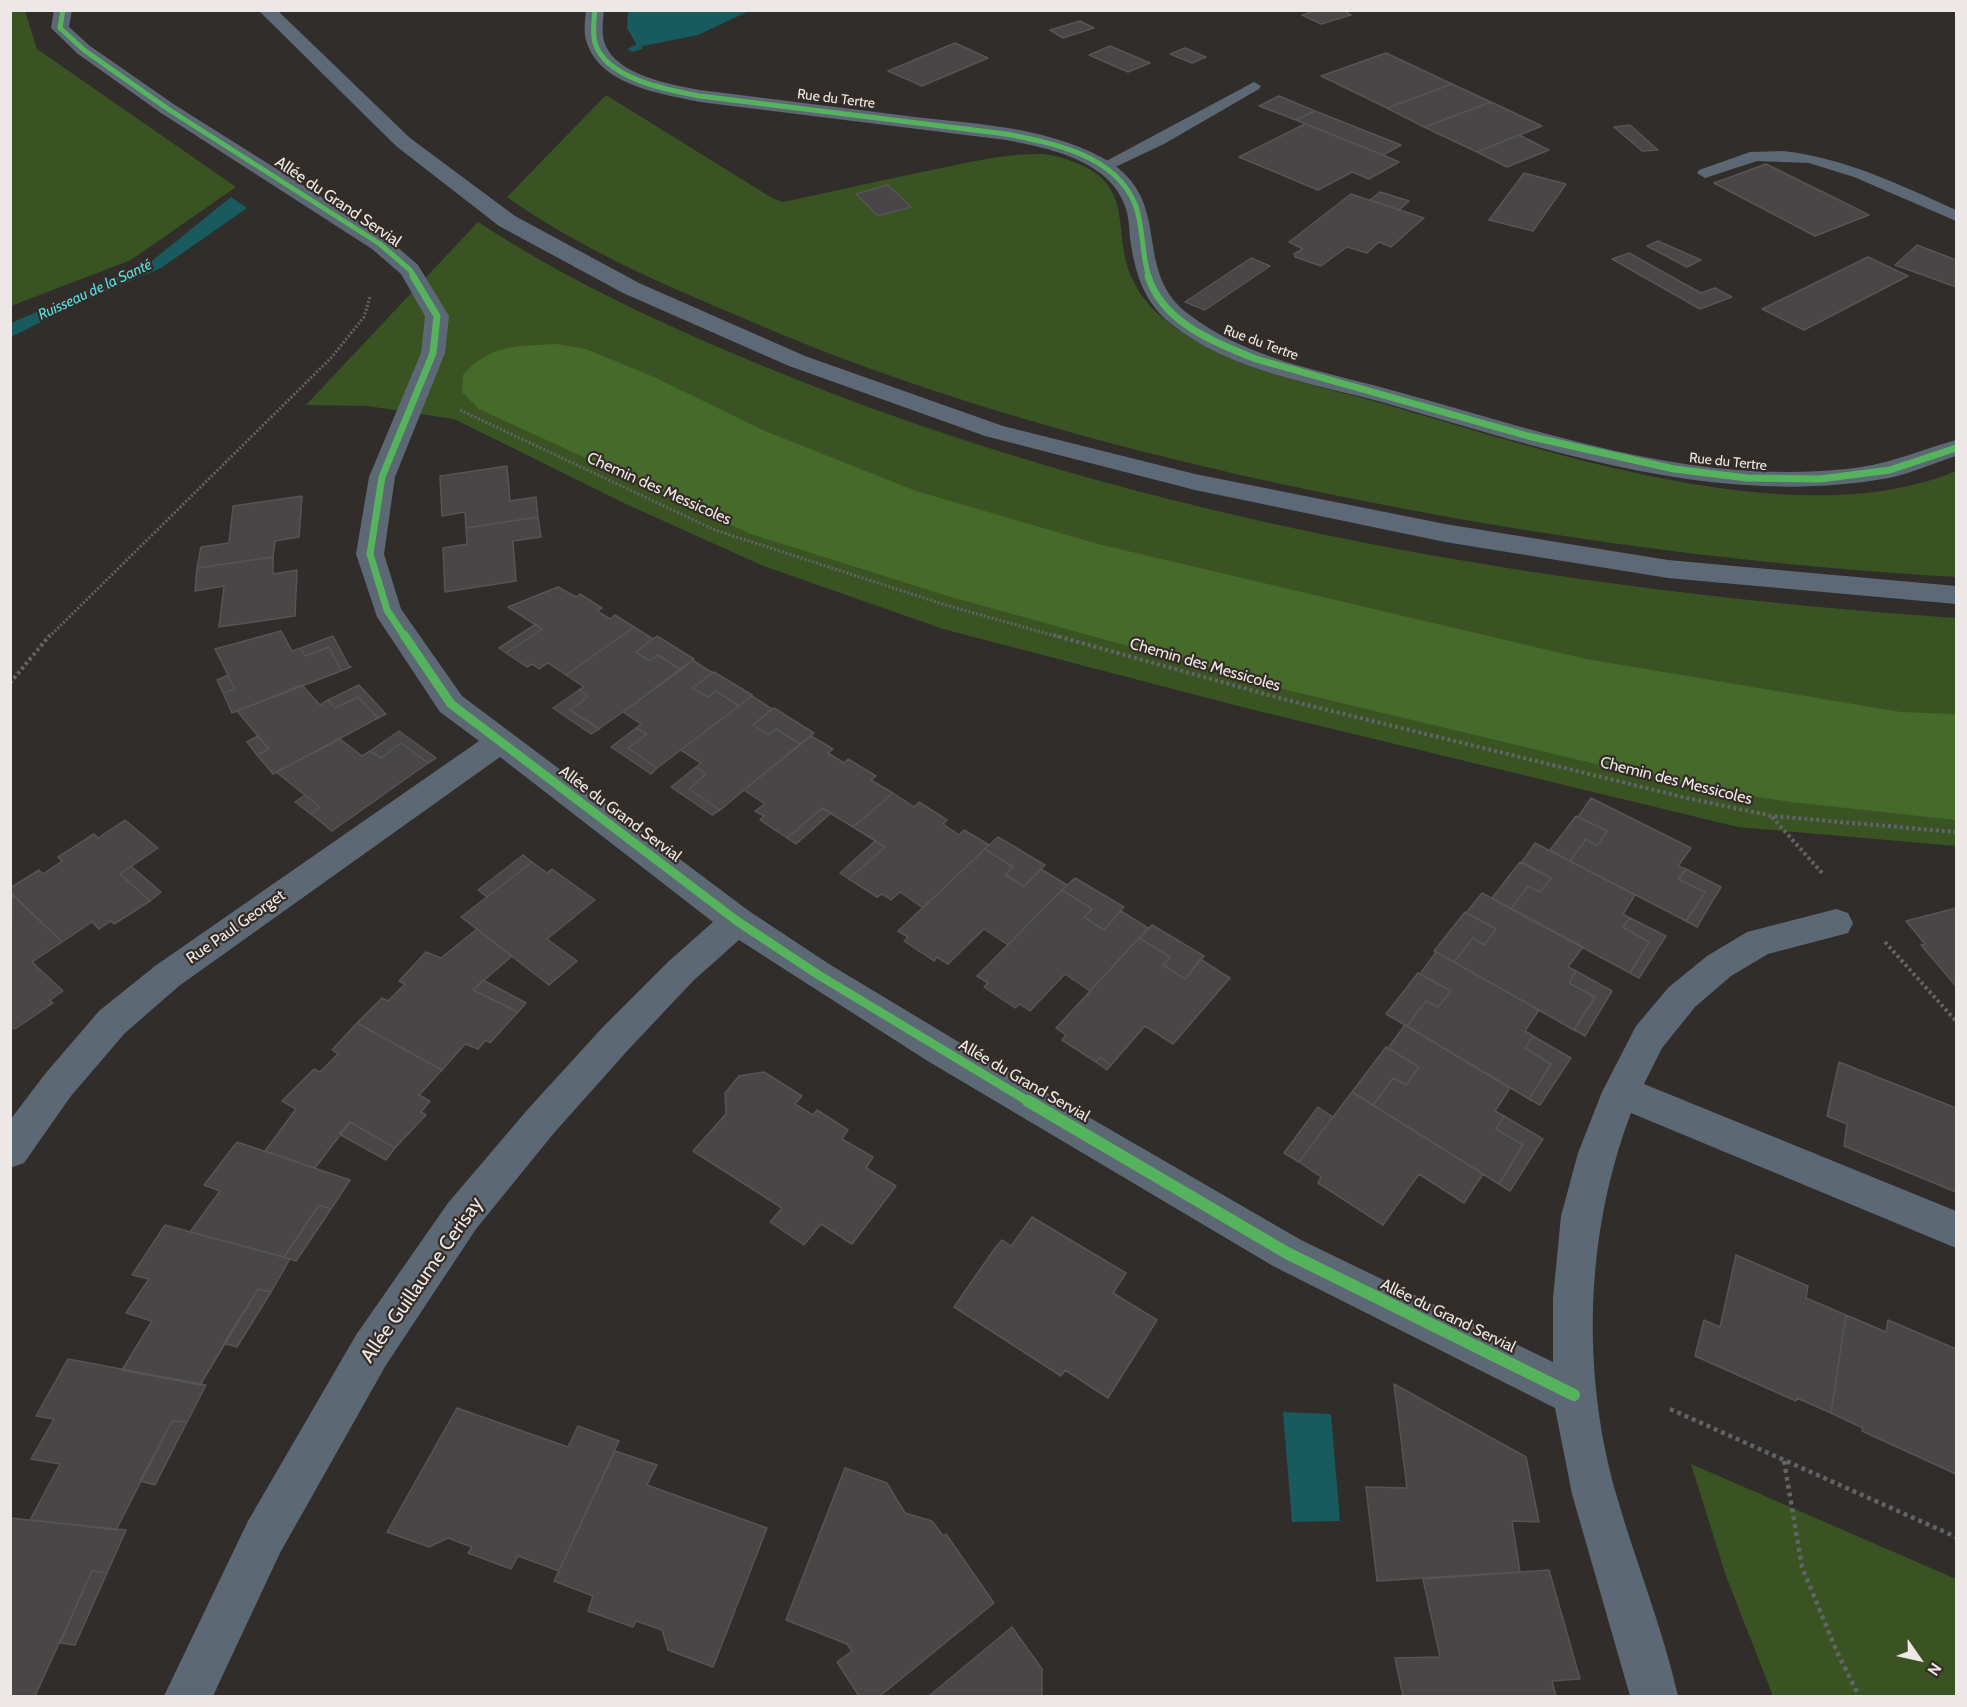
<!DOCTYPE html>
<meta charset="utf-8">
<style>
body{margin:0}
#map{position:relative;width:1967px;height:1707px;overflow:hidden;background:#312d2a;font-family:Cabin,sans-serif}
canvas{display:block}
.frame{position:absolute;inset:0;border:12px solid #ede8e5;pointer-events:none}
.north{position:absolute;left:1889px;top:1629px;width:60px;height:60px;-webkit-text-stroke:4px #342c27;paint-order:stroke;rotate:124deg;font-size:16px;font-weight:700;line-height:24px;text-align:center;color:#ede8e5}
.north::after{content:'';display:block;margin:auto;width:21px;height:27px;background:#ede8e5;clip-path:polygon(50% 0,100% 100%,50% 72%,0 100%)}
</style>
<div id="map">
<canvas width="1967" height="1707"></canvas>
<div class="frame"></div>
<div class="north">N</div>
</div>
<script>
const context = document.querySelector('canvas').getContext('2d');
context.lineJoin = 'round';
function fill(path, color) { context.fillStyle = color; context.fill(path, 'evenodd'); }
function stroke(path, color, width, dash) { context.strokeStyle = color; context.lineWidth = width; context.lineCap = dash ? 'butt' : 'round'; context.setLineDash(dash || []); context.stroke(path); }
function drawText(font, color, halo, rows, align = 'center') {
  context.font = font + ' Cabin,sans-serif'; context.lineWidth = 4.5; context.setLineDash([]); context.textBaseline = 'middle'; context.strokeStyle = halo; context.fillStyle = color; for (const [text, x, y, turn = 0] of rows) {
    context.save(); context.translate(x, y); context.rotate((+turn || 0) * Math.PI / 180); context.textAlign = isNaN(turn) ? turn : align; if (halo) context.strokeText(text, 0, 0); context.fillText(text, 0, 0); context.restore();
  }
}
const green = new Path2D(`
 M11,10L25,11L37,49L236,187L131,260L11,306Z
 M606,95L772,198L783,202C832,191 882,181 931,170C966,163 1006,153 1042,154C1053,155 1064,158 1074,162C1137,185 1111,233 1132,278C1141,300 1160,318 1180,331C1236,371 1318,385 1384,404C1544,450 1796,538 1956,471V577C1726,564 1497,531 1272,482C1091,442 913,392 743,318C662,284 579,248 507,197Z
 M478,222C574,285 677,331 783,374C1149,523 1564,591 1956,618V846L1738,827L1246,708L943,629L761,565L626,504L454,419L367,406L306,405Z
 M1691,1464L1956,1579V1696H1773L1726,1576Z`);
const forest = new Path2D(`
 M556,344L586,349L656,378L765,431L916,491L1098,544L1586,659L1901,712L1956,714V820L1791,802L1692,787L1287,690L951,597L751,534L479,409L462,392L463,375C491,344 517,346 556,344Z`);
const water = new Path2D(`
 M628,11V10L749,11L698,35L638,47L627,28Z
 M231,197L247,208L161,268L92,297L11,337V323L148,264Z
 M1283,1412L1331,1414L1340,1521L1292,1522Z`);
const stream = new Path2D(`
 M638,44L642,45V49L632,52L627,49Z`);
const building = new Path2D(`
 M1317,10H1343L1351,15L1321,24L1302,15Z
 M1080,21L1094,28L1063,38L1050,30Z
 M955,43L988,58L922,86L888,71Z
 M1110,46L1150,63L1128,72L1089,55Z
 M1185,48L1206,57L1192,63L1170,54Z
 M1386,53L1452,84L1387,108L1321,76Z
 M1452,84L1491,102L1424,127L1387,108Z
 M1279,96L1315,111L1296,120L1259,106Z
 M1491,102L1542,126L1477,152L1424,127Z
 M1315,111L1401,145L1383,155L1296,120Z
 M1305,124L1383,155L1399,162L1369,179L1352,172L1318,190L1239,157Z
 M1630,125L1658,150L1642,151L1614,127Z
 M1519,135L1549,150L1507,167L1477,152Z
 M1766,164L1843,202L1869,215L1815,236L1714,183Z
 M1524,173L1566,184L1533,231L1489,220Z
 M888,185L911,207L878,216L856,194Z
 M1380,192L1409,201L1399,210L1370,200Z
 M1351,194L1424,218L1391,247L1379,242L1367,253L1347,247L1321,266L1295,257L1294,254L1303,249L1289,242Z
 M1658,241L1701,260L1687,267L1647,246Z
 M1917,245L1956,260V287L1895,265Z
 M1629,253L1701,293L1715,288L1732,297L1700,309L1612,259Z
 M1868,257L1908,276L1804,330L1762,309Z
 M1251,258L1270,266L1205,310L1185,302Z
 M507,466L510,501L536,497L538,517L466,528L465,512L442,516L440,476Z
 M302,496L299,537L275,541L273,557L197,568L201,547L229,543L233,506Z
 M538,517L541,537L513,541L516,581L445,592L443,548L467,544L466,528Z
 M273,557V574L297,570L295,616L219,627L224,586L195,591L197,568Z
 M558,587L576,597L580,594L602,608L597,611L610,619L615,615L634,627L566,675L548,663L539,669L532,664L527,667L506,653L542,629L508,607Z
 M536,624L542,629L506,653L499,648Z
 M634,627L653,639L636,652L650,661L658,655L681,670L599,729L570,710L588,696L579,690L584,687L566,675Z
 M281,631L292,651L301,648L305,656L329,647L341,671L232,713L223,693L235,689L215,649Z
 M333,636L349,666L351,667L341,671L329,647L305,656L301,648Z
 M657,636L694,659L681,670L658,655L650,661L636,652Z
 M692,660L713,673L692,688L708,697L716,691L739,706L657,768L628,748L647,734L636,728L641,724L623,712Z
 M714,672L752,695V696L739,706L716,691L708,697L692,688Z
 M228,675L235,689L223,693L217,680Z
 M302,685L320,705L328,700L335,708L358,697L378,718L273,774L257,755L269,749L237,711Z
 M359,685L384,712L386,714L378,718L358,697L335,708L328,700Z
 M579,690L588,696L570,710L599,729L591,734L553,708Z
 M752,696L772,709L753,725L768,735L776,729L800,744L720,810L689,789L706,774L696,767L701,763L681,750Z
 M774,708L814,733L800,744L776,729L768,735L753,725Z
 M636,728L647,734L628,748L657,768L651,774L611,747Z
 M399,731L432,755L436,758L428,763L401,743L381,758L370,751Z
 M258,736L269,749L257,755L247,742Z
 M811,736L833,749L828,753L844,763L848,759L876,776L871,780L893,793L853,827L822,808L787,838L760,820L764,816L755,811L765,804L744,790Z
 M340,739L362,756L370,751L381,758L401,743L428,763L332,831L311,814L320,807L276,772Z
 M696,767L706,774L689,789L720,810L712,815L671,787Z
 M893,793L914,807L919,802L947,820L943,824L959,835L964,830L989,845L923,908L900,892L891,900L882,894L877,897L849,879L885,847L853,827Z
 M305,795L320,807L311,814L295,802Z
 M1591,798L1691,848L1678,866L1686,869L1678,879L1705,892L1686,921L1570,861L1586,839L1597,846L1607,831L1578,817Z
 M822,808L831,813L796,844L787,838Z
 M1576,816L1607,831L1597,846L1586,839L1570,861L1550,850Z
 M125,820L158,848L120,874L150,901L114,924L111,921L99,929L92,922L62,942L10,893V888L39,870L43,874L62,861L58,857L94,834L98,838Z
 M998,837L1045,865L1024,886L1005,875L1013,867L985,849Z
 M875,841L885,847L849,879L840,873Z
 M1535,843L1635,895L1623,914L1630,918L1623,927L1649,942L1630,973L1511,909L1528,886L1540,892L1551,878L1522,862Z
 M985,849L1013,867L1005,875L1024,886L1041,869L1067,885L1008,945L984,929L948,964L937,957L934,961L904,941L908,937L898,931Z
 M523,855L532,862L487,897L478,890Z
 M532,862L547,873L552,869L595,900L547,939L577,961L549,985L461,917Z
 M1520,862L1551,878L1540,892L1528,886L1511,909L1492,898Z
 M131,866L161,892L150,901L120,874Z
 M1686,869L1721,887L1697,927L1686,921L1705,892L1678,879Z
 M1075,878L1124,907L1104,930L1084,917L1092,909L1062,890Z
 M1062,890L1092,909L1084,917L1104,930L1121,911L1148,928L1090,991L1065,974L1030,1011L1020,1004L1015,1008L984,987L988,983L977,976Z
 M1482,893L1583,947L1568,967L1576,971L1569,983L1595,997L1574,1030L1454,962L1473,938L1484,945L1496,929L1466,913Z
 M12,894L62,942L32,962L63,991L50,1000L53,1003L15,1029L10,1027Z
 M1956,908V986L1921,945L1925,944L1906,921Z
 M1465,912L1496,929L1484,945L1473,938L1454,962L1434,951Z
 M1630,918L1666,936L1639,978L1630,973L1649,942L1623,927Z
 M1152,925L1204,956L1185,979L1163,965L1170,957L1139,938Z
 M477,929L512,956L473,990L518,1012L490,1043L486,1040L478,1049L465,1044L442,1070L357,1023L382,998L388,1001L405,984L399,981L426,952L441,958Z
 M1139,938L1170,957L1163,965L1185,979L1200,959L1230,978L1173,1044L1145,1026L1111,1065L1100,1057L1096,1062L1062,1040L1066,1035L1056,1028Z
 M1436,952L1539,1010L1525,1031L1533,1036L1525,1048L1551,1064L1529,1099L1407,1026L1426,1001L1438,1007L1451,991L1420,974Z
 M1576,971L1612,991L1585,1036L1574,1030L1595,997L1569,983Z
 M1418,973L1451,991L1438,1007L1426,1001L1407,1026L1386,1014Z
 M483,980L526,1003L518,1012L473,990Z
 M357,1023L442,1070L419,1095L430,1101L421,1112L426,1115L395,1148L350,1122L315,1168L265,1151L296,1109L282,1101L314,1069L320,1072L338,1054L332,1050Z
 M1405,1025L1510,1088L1495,1111L1504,1116L1496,1129L1523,1145L1499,1184L1373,1105L1393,1078L1406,1085L1419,1067L1388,1048Z
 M1533,1036L1571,1058L1540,1105L1529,1099L1551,1064L1525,1048Z
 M1386,1047L1419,1067L1406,1085L1393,1078L1373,1105L1352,1092Z
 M1100,1057L1111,1065L1107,1070L1096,1062Z
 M1839,1062L1956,1108V1192L1844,1146L1847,1124L1827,1116Z
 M764,1072L802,1096L795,1104L813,1115L817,1110L848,1130L842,1139L873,1157L866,1168L896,1186L852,1244L821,1224L804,1245L770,1222L782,1208L693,1151L726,1114L725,1093L739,1076Z
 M1352,1092L1483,1174L1464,1203L1419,1174L1383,1225L1318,1183L1321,1177L1299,1162Z
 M1318,1107L1333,1117L1299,1162L1284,1153Z
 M1504,1116L1543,1139L1510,1191L1499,1184L1523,1145L1496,1129Z
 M350,1122L395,1148L386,1160L339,1134Z
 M237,1142L350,1180L331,1209L319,1205L284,1257L190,1232L220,1191L204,1185Z
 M319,1205L331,1209L296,1261L284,1257Z
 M1032,1217L1126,1273L1113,1293L1157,1320L1108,1398L1065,1370L1061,1376L954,1307L995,1248L1002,1240L1011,1246Z
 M165,1225L290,1259L271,1292L258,1289L200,1385L122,1370L152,1321L126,1313L149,1279L132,1275Z
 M1736,1255L1808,1286L1806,1298L1846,1315L1831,1413L1797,1398L1796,1401L1695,1356L1704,1320L1720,1327Z
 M258,1289L271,1292L237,1347L224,1343Z
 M1846,1315L1886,1332L1888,1320L1956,1349V1474L1862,1431L1863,1428L1831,1413Z
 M68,1359L206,1385L187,1422L172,1421L116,1530L30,1520L60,1464L31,1459L54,1419L36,1416Z
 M1394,1384L1526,1457L1539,1522L1512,1521L1520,1572L1377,1581L1366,1487L1407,1488Z
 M457,1408L568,1447L578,1426L619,1441L559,1571L518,1556L511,1569L468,1553L472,1547L448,1538L429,1547L387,1532Z
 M172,1421L187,1422L155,1485L140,1481Z
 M615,1451L657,1465L647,1485L767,1528L713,1667L668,1650L662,1630L636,1621L633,1627L588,1611L593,1596L554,1581Z
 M845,1468L887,1483L905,1513L932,1521L943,1536L946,1534L994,1603L880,1696H859L837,1662L852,1651L847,1644L786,1620Z
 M10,1518L126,1530L107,1573L92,1571L35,1696H10Z
 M1549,1570L1580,1679L1552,1681L1556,1696H1403L1395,1658L1440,1657L1423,1579Z
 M92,1571L107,1573L75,1645L60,1643Z
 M1012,1627L1042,1669V1696H929Z`);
const pathFar2 = new Path2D(`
 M460,410L715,530L949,606L1059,637
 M49,637L331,358L364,317L370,297`);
const pathFar1 = new Path2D(`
 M1053,635L1283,699L1687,798L1772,816L1956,832
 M10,683L50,635
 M1772,817L1823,874
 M1885,942L1956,1021`);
const path = new Path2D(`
 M1670,1409L1956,1537
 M1784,1461L1802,1567L1837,1652L1859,1696`);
const lane = new Path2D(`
 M1254,82L1261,86L1259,89L1164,144L1109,170L1103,172L1095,167Z
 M1783,151C1846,158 1900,185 1956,210V221L1854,177L1809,163L1757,161L1705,178L1697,173L1699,170L1750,152Z`);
const street = new Path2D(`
 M54,10H72L69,27L90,46L175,105L388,239L418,265L449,316L445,353L395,477L384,554L401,609L462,696L749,911L829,964L952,1038L1301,1240L1553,1362V1298L1561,1216L1578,1153L1602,1092L1636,1026L1669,987L1707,956L1747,932L1836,909L1848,913L1853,923L1848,933L1768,954L1731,976L1695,1007L1662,1048L1644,1084L1956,1211V1248L1631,1113C1585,1234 1581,1373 1617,1497C1636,1563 1663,1629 1678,1696H1630L1572,1494L1555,1408L1273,1266L926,1060L739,940L693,981L628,1050L554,1133L476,1229L386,1365L280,1553L213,1696H164L248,1521L356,1335L448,1203L528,1109L602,1028L669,961L713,922L500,757L179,986L125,1033L71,1096L24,1163L10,1168V1120L45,1074L99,1011L155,966L479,741L440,712L377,617L356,554L369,477L421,353L425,316L401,274L372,249L161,113L78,54L51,28Z
 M586,10H604C603,21 601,33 605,44C616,75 672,85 700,90C772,99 844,108 915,117C977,124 1043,127 1099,156C1178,196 1129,267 1187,313C1248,361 1330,372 1402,393C1537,430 1678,480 1820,471C1842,470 1868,467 1889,461C1912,455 1933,446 1956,440V456C1934,463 1912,473 1889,478C1717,509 1548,450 1385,403C1313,383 1231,372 1171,324C1143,301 1135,273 1130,238C1129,228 1129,216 1125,206C1109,160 1048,148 1006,140L700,102C663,94 601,86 587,43C583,33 585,21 586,10Z`);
const secondary = new Path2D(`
 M258,10H277L410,138L515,216L639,283L805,356L1003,426L1195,474L1445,524L1668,560L1956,586V604L1668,578L1445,542L1195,490L985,436L789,366L623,293L499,226L396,146Z`);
const cyclewayFar3 = new Path2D(`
 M63,10L60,28L84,50L168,109L380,244L410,270L414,277
 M595,10C594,21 592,32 595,43C606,79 668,90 700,96L1006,134C1053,143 1115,155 1135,204C1144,227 1141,254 1149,277`);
const cyclewayFar2 = new Path2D(`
 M1148,276C1162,322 1215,343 1256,359L1528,436L1674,469L1747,478L1820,479L1890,470L1956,448
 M405,637L387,610L370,554L382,477L433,353L437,316L413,276`);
const cyclewayFar1 = new Path2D(`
 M404,635L451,704L737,921L817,974L1031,1103`);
const cycleway = new Path2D(`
 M1028,1101L1287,1253L1574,1395`);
const farStreetnames = [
 ["Rue du Tertre",836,99,7],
 ["Rue du Tertre",1261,343,20],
 ["Rue du Tertre",1728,462,6]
];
const farWaternames = [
 ["Ruisseau de la Santé",95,290,-25]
];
const streetNames = [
 ["Allée du Grand Servial",338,202,34],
 ["Chemin des Messicoles",659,489,24],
 ["Chemin des Messicoles",1205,665,16],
 ["Chemin des Messicoles",1676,781,14],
 ["Allée du Grand Servial",620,814,37],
 ["Rue Paul Georget",236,927,-35],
 ["Allée du Grand Servial",1024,1081,30],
 ["Allée du Grand Servial",1448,1316,26]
];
const nearStreetnames = [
 ["Allée Guillaume Cerisay",422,1280,-55]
];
fill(green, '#395422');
fill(forest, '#466a29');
fill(water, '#195a5e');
fill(stream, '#195a5e');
fill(building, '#484646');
stroke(building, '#565454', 1.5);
stroke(pathFar2, '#606469', 3, [2, 2]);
stroke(pathFar1, '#606469', 4, [3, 3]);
stroke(path, '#606469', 4.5, [4, 4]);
fill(lane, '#5c6873');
fill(street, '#5c6873');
fill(secondary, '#5d6976');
stroke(cyclewayFar3, '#56b35d', 5);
stroke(cyclewayFar2, '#56b35d', 7);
stroke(cyclewayFar1, '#56b35d', 9);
stroke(cycleway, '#56b35d', 12);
drawText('14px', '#ede8e5', '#342c27', farStreetnames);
drawText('italic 15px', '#58dce4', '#342c27', farWaternames);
drawText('16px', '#ede8e5', '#342c27', streetNames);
drawText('20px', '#ede8e5', '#342c27', nearStreetnames);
</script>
